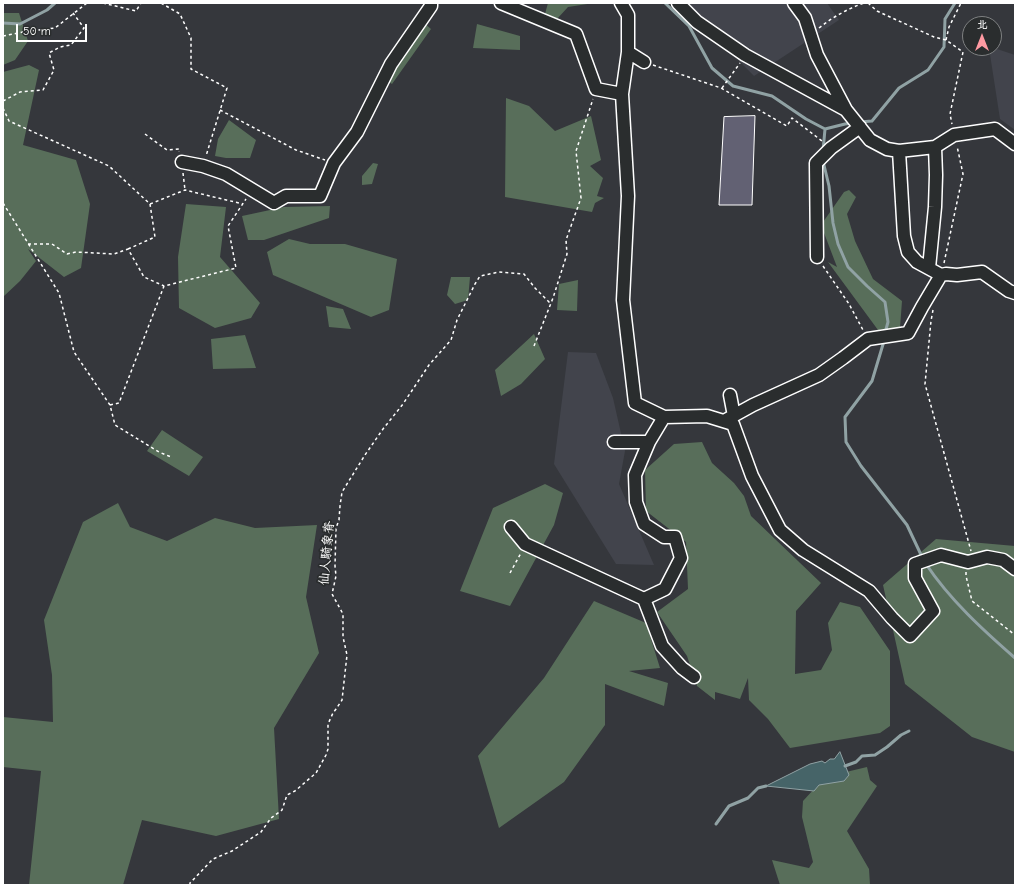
<!DOCTYPE html>
<meta charset="utf-8">
<style>
body{margin:0}
#map{position:relative;width:1018px;height:888px;overflow:hidden;background:#35373c;font-family:"Comic Neue","LXGW WenKai TC",sans-serif}
canvas{display:block}
.frame{position:absolute;inset:0;border:4px solid #fff;pointer-events:none}
.north{position:absolute;left:962px;top:16px;width:40px;height:40px;box-sizing:border-box;background:#2a2d2e;border:1px solid #7f8182;border-radius:50%;rotate:0deg;font-size:11px;font-weight:700;line-height:16px;text-align:center;color:#fff}
.north::after{content:'';display:block;margin:auto;width:14px;height:18px;background:#ff9aa2;clip-path:polygon(50% 0,100% 100%,50% 72%,0 100%)}
.scale{position:absolute;left:16px;top:24px;width:71px;height:18px;box-sizing:border-box;border:2px solid #fff;border-top:0;padding-left:5px;font-size:12px;line-height:14px;white-space:nowrap;color:#fff;-webkit-text-stroke:3px #2a2d2e;paint-order:stroke}
</style>
<div id="map">
<canvas width="1018" height="888"></canvas>
<div class="frame"></div>
<div class="north">北</div>
<div class="scale">50 m</div>
</div>
<script>
const context = document.querySelector('canvas').getContext('2d');
context.lineJoin = 'round';
function fill(path, color) { context.fillStyle = color; context.fill(path, 'evenodd'); }
function stroke(path, color, width, dash) { context.strokeStyle = color; context.lineWidth = width; context.lineCap = dash ? 'butt' : 'round'; context.setLineDash(dash || []); context.stroke(path); }
function drawText(font, color, halo, rows, align = 'center') {
  context.font = font + ' "Comic Neue","LXGW WenKai TC",sans-serif'; context.lineWidth = 3.5; context.setLineDash([]); context.textBaseline = 'middle'; context.strokeStyle = halo; context.fillStyle = color; for (const [text, x, y, turn = 0] of rows) {
    context.save(); context.translate(x, y); context.rotate((+turn || 0) * Math.PI / 180); context.textAlign = isNaN(turn) ? turn : align; if (halo) context.strokeText(text, 0, 0); context.fillText(text, 0, 0); context.restore();
  }
}
const built = new Path2D(`
 M682,3H827L839,20L754,76Z
 M989,48H994L1015,55V130L1000,119Z
 M568,352L596,353L613,398L625,451L619,484L654,565L616,564L554,464Z`);
const green = new Path2D(`
 M548,3H594L568,7L557,19L545,14Z
 M3,13H19L28,41L15,60L3,65Z
 M423,22L431,29L392,84L386,80Z
 M477,24L520,36V50L473,48Z
 M29,65L39,70L23,145L76,160L90,204L81,268L64,277L28,249L36,261L20,281L3,297V72Z
 M506,98L529,106L555,131L591,116L601,160L590,166L603,178L597,196L604,198L595,203L592,212L505,197Z
 M229,120L256,140L250,158H226L215,156L218,139Z
 M373,163L378,164L372,184L362,185V176Z
 M849,190L856,197L847,214L855,241L873,279L902,301L900,328L878,330L828,262L837,267L821,225L844,192Z
 M186,204L226,207L220,257L260,303L251,318L215,328L179,308L178,257Z
 M330,206L329,218L264,240H248L242,216L284,207Z
 M289,239L310,244H345L397,259L389,310L371,317L273,275L267,252Z
 M451,277H470L468,300L455,304L447,295Z
 M578,280L577,311L557,310L559,284Z
 M326,306L343,309L351,329L329,327Z
 M534,334L545,359L521,384L501,396L495,370Z
 M245,335L256,368L213,369L211,339Z
 M162,430L203,457L189,476L147,451Z
 M702,442L712,463L734,483L744,496L751,516L821,583L796,611L795,674L821,670L832,650L828,623L840,602L860,607L890,651V726L880,733L790,748L768,719L749,700L748,678L740,699L715,692V700L697,686L687,656L657,612L688,589L686,542L646,511L645,470L674,444Z
 M545,484L563,493L554,525L510,606L460,591L493,508Z
 M118,503L130,527L167,541L215,518L255,528L317,525L306,597L319,653L274,728L279,819L216,836L142,820L123,885H29L41,771L3,767V717L53,722L52,675L44,620L83,522Z
 M936,539L1015,546V752L972,737L905,684L883,585Z
 M594,601L646,623L660,668L629,671L668,683L664,706L605,684V725L564,782L499,828L478,756L544,678Z
 M867,767L870,780L877,786L847,831L869,869L870,885H780L772,860L809,868L813,862L802,817L803,801L825,777Z`);
const water = new Path2D(`
 M840,752L849,775L844,781L819,785L814,791L766,786L810,764L822,761L825,763L830,759H834Z`);
const stream = new Path2D(`
 M665,3L689,26L712,68L733,86L772,96L806,119L825,129L845,124L853,123
 M3,23L20,24L47,10L55,3
 M860,122L872,121L899,88L928,70L944,47L945,19L955,3
 M823,151L825,129
 M823,161L829,186L833,223L838,244L848,267L867,286L885,302L888,322L885,333
 M884,341L872,381L845,417L846,442L861,466L907,525L923,559
 M926,564C950,600 983,630 1015,658
 M845,766L856,762L862,756L875,755L887,747L901,735L909,731
 M716,824L729,806L748,798L758,788L766,786`);
const building = new Path2D(`
 M755,116L752,205H719L724,117Z`);
const path = new Path2D(`
 M103,3L136,11L141,3
 M161,3L180,14L191,38V69L227,88L206,156
 M868,3L877,11L934,37L946,40L963,52L950,114L952,124
 M819,28C833,17 847,9 864,3
 M3,36L23,32L55,28L87,3
 M946,40L949,27L961,3
 M653,65L721,88L787,126L792,118L822,141
 M722,88L740,63
 M3,101L20,92L43,90L54,70L49,53L60,47L71,45L84,28L73,13
 M3,108L9,121L109,166L150,204L185,190L243,204
 M220,110L296,150L325,160
 M145,134L167,150L179,149V152
 M183,173L185,190
 M3,203L59,293L74,352L110,405L115,425L159,452L171,457
 M28,244H52L67,254L76,252L114,254L128,249L144,277L164,286
 M128,249L155,237L150,204
 M944,263L963,174L957,146
 M823,266L849,304L863,330
 M933,310L931,321L925,384L971,551
 M534,346L553,298L567,254L566,240L581,198L576,151L593,99
 M110,405L119,403L164,286L236,268L228,226L246,199
 M966,572V576L972,601L1015,635
 M510,573L521,553
 M190,885V883L213,859L232,851L261,832L271,818L282,810L287,795L295,791L316,773L326,755L328,749V724L333,713L336,709L342,700L347,655L343,637V614L332,594L336,576L335,566L336,528L339,520L340,506L342,492L365,455L383,429L403,404L429,365L451,340L457,320L475,284L480,276L499,272L524,274L535,288L551,304`);
const minor = new Path2D(`
 M501,3L576,34L596,89L622,94
 M621,3L628,15V52L622,94L628,196L623,300L635,403L664,417L707,416L733,424L752,476L780,530L803,550L869,591L892,618L910,636L933,611L915,578V564L941,555L968,562L987,557L1003,560L1015,569
 M678,3L697,22L745,55L846,110
 M794,3L805,18L817,55L846,110L870,140L887,149L899,151L935,147L954,135L995,129L1015,144
 M628,52L644,62
 M899,151L904,236L908,252L917,262L941,275
 M182,162L203,166L226,174L274,203L286,196H320L334,163L357,132L391,64L431,6V3
 M817,257L816,163L831,148L860,127
 M929,268L935,207L936,175L935,147
 M730,395L734,416
 M724,421L753,405L819,375L843,358L868,339L908,333L922,307L941,275L946,274L957,275L982,272L1009,291L1015,293
 M614,442H649L664,417
 M511,527L525,544L644,599L662,646L682,668L694,677
 M644,599L665,589L681,558L675,537H664L644,524L636,502L635,475L649,442`);
const streetNames = [
 ["仙人騎象脊",327,553,-85]
];
fill(built, '#42444c');
fill(green, '#586e5a');
fill(water, '#466468');
stroke(water, '#90a2a4', 1);
stroke(stream, '#90a2a4', 3);
fill(building, '#626173');
stroke(building, '#fff', 1);
stroke(minor, '#fff', 15);
stroke(path, '#fff', 1.5, [3, 3]);
stroke(minor, '#2a2d2e', 12);
drawText('13px', '#fff', '#2a2d2e', streetNames);
</script>
